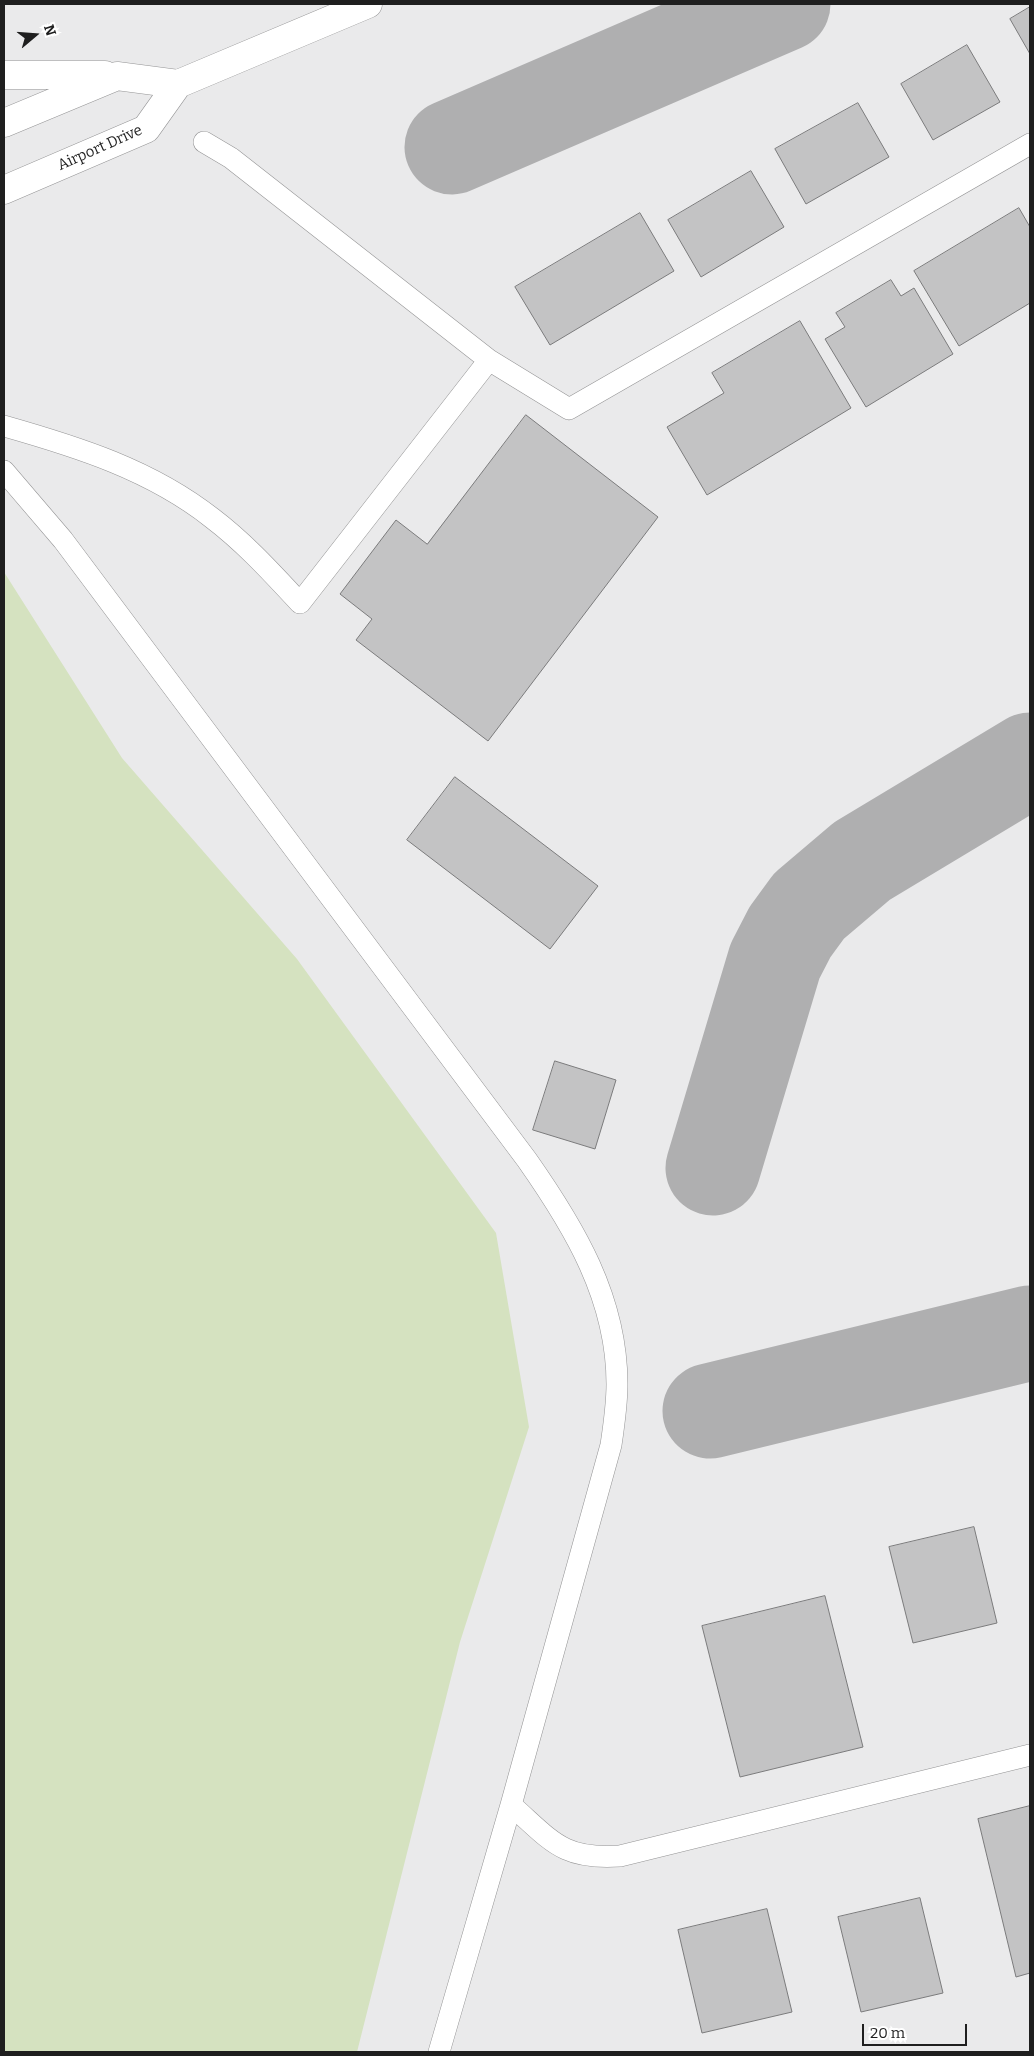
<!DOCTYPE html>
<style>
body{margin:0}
#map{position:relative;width:1034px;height:2056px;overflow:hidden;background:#eaeaeb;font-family:Bitter,serif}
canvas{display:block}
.frame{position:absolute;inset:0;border:5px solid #1f1f1f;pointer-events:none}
.north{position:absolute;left:10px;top:10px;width:50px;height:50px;-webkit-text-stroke:4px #fff;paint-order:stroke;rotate:72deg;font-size:14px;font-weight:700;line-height:20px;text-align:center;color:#1f1f1f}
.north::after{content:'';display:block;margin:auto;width:18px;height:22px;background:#1f1f1f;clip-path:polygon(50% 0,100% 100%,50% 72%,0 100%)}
.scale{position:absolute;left:862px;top:2024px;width:105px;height:22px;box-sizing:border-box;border:2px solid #1f1f1f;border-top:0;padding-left:6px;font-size:15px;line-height:18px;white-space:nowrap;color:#1f1f1f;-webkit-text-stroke:4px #fff;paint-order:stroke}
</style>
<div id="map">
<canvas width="1034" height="2056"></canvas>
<div class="frame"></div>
<div class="north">N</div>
<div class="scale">20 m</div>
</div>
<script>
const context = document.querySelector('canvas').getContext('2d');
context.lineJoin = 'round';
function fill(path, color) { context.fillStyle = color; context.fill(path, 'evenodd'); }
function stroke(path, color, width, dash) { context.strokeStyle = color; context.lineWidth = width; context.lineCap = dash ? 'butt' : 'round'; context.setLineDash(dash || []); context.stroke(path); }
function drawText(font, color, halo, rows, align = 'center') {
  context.font = font + ' Bitter,serif'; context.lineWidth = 4.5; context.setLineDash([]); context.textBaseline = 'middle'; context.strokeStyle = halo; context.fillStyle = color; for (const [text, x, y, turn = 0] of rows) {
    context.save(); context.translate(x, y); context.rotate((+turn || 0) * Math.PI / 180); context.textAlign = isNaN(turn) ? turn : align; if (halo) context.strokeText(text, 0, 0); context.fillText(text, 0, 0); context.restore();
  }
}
const green = new Path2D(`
 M4,572L122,758L297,959L496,1233L529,1427L460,1642L357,2052H4Z`);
const taxiway = new Path2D(`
 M452,147L783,4
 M713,1168L775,961L790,932L809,906L862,861L1030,760
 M710,1411L1030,1333`);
const building = new Path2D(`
 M1030,7V54L1010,19Z
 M967,45L1000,102L933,140L901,84Z
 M858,103L889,157L806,204L775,149Z
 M751,171L784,227L701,277L668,220Z
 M1019,208L1030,227V303L959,346L914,271Z
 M640,213L674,271L550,345L515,287Z
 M891,280L901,296L914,288L953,354L866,407L825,339L845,327L836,313Z
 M800,321L851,408L707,495L667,427L724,393L712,373Z
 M526,415L658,517L488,741L356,640L372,619L340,594L396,520L427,544Z
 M455,777L598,886L550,949L407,840Z
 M555,1061L616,1080L595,1149L533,1130Z
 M974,1527L997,1623L913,1643L889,1547Z
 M825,1596L863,1747L740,1777L702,1626Z
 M1030,1806V1973L1016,1977L978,1819Z
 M920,1898L943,1993L861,2012L838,1917Z
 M767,1909L792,2012L702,2033L678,1930Z`);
const service = new Path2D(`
 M204,142L231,158L489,360L569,409L1030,144
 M4,426C78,447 151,470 212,518C245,543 272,573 300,603L489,360
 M4,471L63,540L527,1160C574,1227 617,1298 617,1384C617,1404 614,1425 611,1445L511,1805L439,2052
 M511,1805C552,1841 562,1860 620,1856L1030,1755`);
const tertiary = new Path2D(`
 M4,75H105
 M4,123L117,76L178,84L368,4
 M4,190L146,129L178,84`);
const streetNames = [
 ["Airport Drive",100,148,-24]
];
fill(green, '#d5e2c0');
stroke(taxiway, '#afafb0', 95);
fill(building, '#c3c3c4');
stroke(building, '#7b7b7c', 1);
stroke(service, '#949495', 22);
stroke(tertiary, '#949495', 29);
stroke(service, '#fff', 21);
stroke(tertiary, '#fff', 28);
drawText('15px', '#1f1f1f', '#fff', streetNames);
</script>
